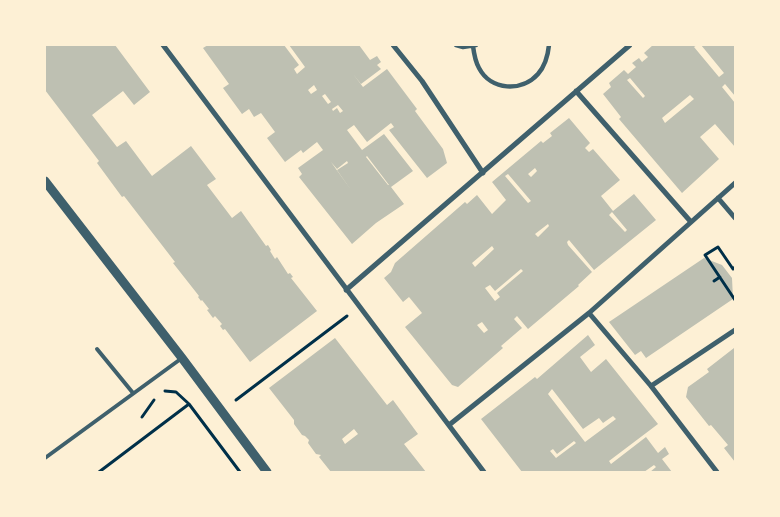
<!DOCTYPE html>
<style>
body{margin:0}
#map{position:relative;width:780px;height:517px;overflow:hidden;background:#fdf0d5;font-family:Cabin,sans-serif}
canvas{display:block}
.frame{position:absolute;inset:0;border:46px solid #fdf0d5;pointer-events:none}
</style>
<div id="map">
<canvas width="780" height="517"></canvas>
<div class="frame"></div>
</div>
<script>
const context = document.querySelector('canvas').getContext('2d');
context.lineJoin = 'round';
function fill(path, color) { context.fillStyle = color; context.fill(path, 'evenodd'); }
function stroke(path, color, width, dash) { context.strokeStyle = color; context.lineWidth = width; context.lineCap = dash ? 'butt' : 'round'; context.setLineDash(dash || []); context.stroke(path); }
const building = new Path2D(`
 M45,45H115L150,92L134,105L123,91L92,115L117,147L126,141L152,176L191,146L216,179L207,185L232,218L241,211L266,246L268,245L271,250L270,251L275,259L277,257L288,274L290,273L293,277L291,278L317,311L250,362L225,329L223,330L220,326L222,324L215,316L213,318L207,310L209,309L202,300L201,301L198,297L199,296L173,263L175,262L124,196L122,197L97,163L99,161L45,90Z
 M208,45H284L299,65L294,69L297,74L305,67L289,45H359L370,60L377,56L381,62L377,65L381,69L361,84L353,74L363,87L387,69L417,109L415,111L443,149L447,163L427,178L389,130L394,127L391,123L367,142L354,125L347,130L362,150L384,134L413,171L391,187L404,204L376,223L352,244L299,177L302,174L298,168L323,150L317,142L303,153L301,150L285,162L267,138L275,132L261,113L254,117L249,109L242,114L223,88L229,84L203,48ZM314,85L317,90L311,94L308,90ZM325,94L331,102L328,104L322,96ZM338,105L343,111L340,113L337,108L333,111L332,109ZM367,156L389,185H388L366,157ZM347,161L348,163L337,170L351,190L331,162L337,169Z
 M653,45H697L694,47L719,77L724,73L701,45H735V96L725,84L722,87L735,103V147L715,124L700,137L719,159L682,193L619,119L621,117L603,94L611,87L609,83L624,70L628,74L636,67L632,63L639,58L642,62L648,57L644,53ZM630,78L645,96L643,98L627,80ZM690,95L694,99L665,123L662,118Z
 M569,118L590,143L585,148L589,152L593,149L620,180L601,196L613,211L634,194L656,220L594,270L569,240L567,242L568,245L592,272L578,285L579,286L528,329L517,316L514,319L522,328L501,346L503,348L458,387L452,385L405,327L422,313L409,297L403,302L384,278L391,272L395,263L465,202L467,204L477,195L492,214L506,200L492,182L541,141L543,143L552,136L550,133ZM535,168L537,171L531,177L528,174ZM508,174L531,201L528,203L505,176ZM612,212L627,230L625,232L609,215ZM548,224L549,226L538,237L535,234ZM492,246L494,249L475,267L472,263ZM521,269L523,271L497,293L500,297L495,301L485,288L490,285L495,291ZM482,322L488,330L484,333L477,325Z
 M704,258L722,265L732,278L733,299L646,358L641,351L635,355L609,322Z
 M588,335L595,345L580,357L591,372L606,359L658,424L609,461L611,464L646,437L658,453L665,447L669,454L662,459L672,472H650L656,467L654,465L644,472H522L481,419L535,377L537,379ZM552,389L583,429L599,418L603,423L613,416L616,419L585,442L548,394ZM574,441L576,443L556,458L550,451L553,449L557,454Z
 M335,338L387,405L393,400L418,434L404,444L426,472H331L319,457L321,455L316,454L308,443L309,440L305,436L302,435L294,424V420L269,388ZM354,429L358,434L345,444L342,439Z
 M734,348H735V462L724,448L728,445L711,425L709,426L686,397L688,387L709,372L707,369Z`);
const path = new Path2D(`
 M735,267L733,269L718,247L705,255L735,300
 M714,281L720,277
 M165,391L176,392L189,404
 M236,400L347,316
 M142,417L154,400
 M99,472L189,404L240,472`);
const service = new Path2D(`
 M97,349L133,393
 M45,458L182,358`);
const pedestrian = new Path2D(`
 M456,45L463,47L476,45
 M473,46C474,54 475,61 479,68C491,91 522,92 538,74C545,66 548,55 549,45`);
const minor = new Path2D(`
 M163,45L484,472
 M393,45L422,81L483,173
 M576,91L691,222
 M718,198L735,218
 M346,290L630,45
 M589,313L651,386L717,472
 M651,386L735,330
 M449,425L589,313L735,183`);
const tertiary = new Path2D(`
 M45,181L182,358L267,472`);
fill(building, '#bec0b2');
stroke(path, '#003049', 3);
stroke(service, '#3f606c', 4);
stroke(pedestrian, '#3f606c', 4.5);
stroke(minor, '#3f606c', 5);
stroke(tertiary, '#3f606c', 9);
</script>
